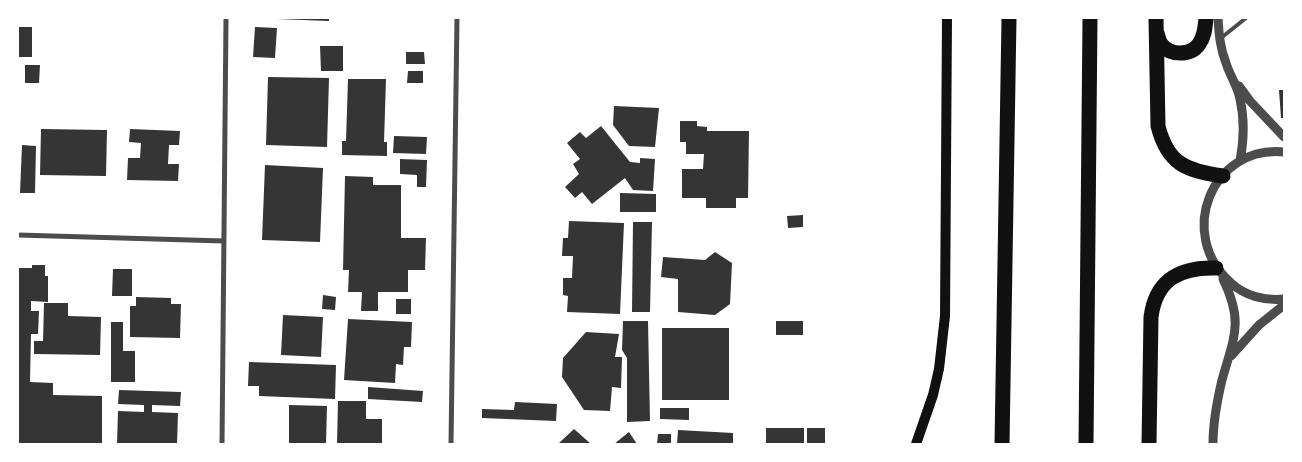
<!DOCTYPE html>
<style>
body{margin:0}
#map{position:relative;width:1302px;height:462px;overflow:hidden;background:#fff;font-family:Bitter,serif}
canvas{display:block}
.frame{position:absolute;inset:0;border:19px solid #fff;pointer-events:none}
</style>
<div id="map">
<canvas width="1302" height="462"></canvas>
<div class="frame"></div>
</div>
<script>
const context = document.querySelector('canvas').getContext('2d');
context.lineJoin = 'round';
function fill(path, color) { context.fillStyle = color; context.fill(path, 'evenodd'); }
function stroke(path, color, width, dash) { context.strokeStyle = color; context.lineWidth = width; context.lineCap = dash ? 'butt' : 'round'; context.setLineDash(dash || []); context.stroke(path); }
const building = new Path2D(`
 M277,18H329V21L277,19Z
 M18,27H32V57H18Z
 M255,27L277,28L275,58L253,57Z
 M320,46H343V71H321Z
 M406,52H424L425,64H406Z
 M25,65H40L39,83H25Z
 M408,71H423V83H407Z
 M268,77L329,78L327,147L266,145Z
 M348,79H386L384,142H387V156L342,155V141H346Z
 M1279,90H1284V118H1281Z
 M614,106L659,108L655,147L629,146L613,125Z
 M680,121H697V126L707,127V131H749L748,198H736V208H706V198H682V169H703L704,154H686V142H680Z
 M601,126L630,162L640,163V158L655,159L653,191L633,190L625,178L592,204L582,192L575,198L565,187L579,174L573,164L580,159L567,143L580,132L586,138Z
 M41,129L107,130L106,176L40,175Z
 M130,129L180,131L179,145H169L168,164H179L178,181L127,180L128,158H140L141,143L129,142Z
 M394,136L427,137L426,154L393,153Z
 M22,145L36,146L35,193H20Z
 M400,159L427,160L426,187H417V175L400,174Z
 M265,165L323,168L320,242L262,240Z
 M345,176L373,177V185H401V238H426L425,270H408V292H378V311H361L362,292H348L349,270H343Z
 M620,193L656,194V212H620Z
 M803,215V227L788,228L787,216Z
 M569,221L624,223L620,314L567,312L568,296L563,295V278H572L573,256H562L563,238H568Z
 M633,222H652L650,312H632Z
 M715,252L732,263L730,304L715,315L678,312V279L661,277L663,257L705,260Z
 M32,265H45V276H48V302L31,301V311H39L38,334H31L30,382L53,383V395L102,396V444H18V268H32Z
 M113,269H132V296H112Z
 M323,295L336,297L335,310L322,309Z
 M136,297L171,298V304H181L180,338L130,337V306H136Z
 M396,299H411V314H396Z
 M44,303H68V316L101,317L100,355L34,354V341H43Z
 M283,315L323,317L321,357L281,355Z
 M348,319L412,322L411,347H404L403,365L396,364L395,383L344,380Z
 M623,321H648L650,421L627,422V358L622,350Z
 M776,321H803V335H776Z
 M111,322H123V351H135V382H111Z
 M662,328H729V400H662Z
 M586,332L619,334L615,357H622L621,388L612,387L610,411L584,410L562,377L563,358Z
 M249,362L336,365L335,399L259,396V386H248Z
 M368,387L423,391L422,402L368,399Z
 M119,390L181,392L180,406L152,405V412L178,413L177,444H117L118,411L144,412V405L118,404Z
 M338,401H366V419H382V444H337Z
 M515,402L557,404L556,421L482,418V409L514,410Z
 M289,405L327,406L326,444H289Z
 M660,408H689V420L660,419Z
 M766,428H804V444H766Z
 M807,428H825V444H807Z
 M574,429L591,444H558Z
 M678,430L733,433V444H677Z
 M629,432L637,444H614Z
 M658,434H671V444H657Z`);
const service = new Path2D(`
 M1221,38L1246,18`);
const minor = new Path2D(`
 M18,235L224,241
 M222,444L226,18
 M451,444L457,18`);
const tertiary = new Path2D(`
 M1218,18C1219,34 1220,48 1226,63C1230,76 1238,87 1240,99C1245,121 1244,140 1240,161
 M1239,86L1250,101L1284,137
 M1284,152C1211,145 1176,235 1231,283C1245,296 1265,301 1284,299
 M1231,356L1259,325L1284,305
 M1213,444C1213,423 1217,401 1222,380C1234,337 1244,322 1223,279`);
const secondary = new Path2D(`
 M916,444L933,395L939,369L945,316L947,18`);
const motorway = new Path2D(`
 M1156,18L1158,126C1168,165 1186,170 1223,176
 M1157,33C1158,36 1159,41 1161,44C1170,56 1191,56 1199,44C1205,36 1205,27 1206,18
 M1002,444L1009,18
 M1086,444L1090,18
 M1149,444L1151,317C1156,279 1180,267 1216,268`);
fill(building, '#353535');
stroke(service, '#4c4c4c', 4);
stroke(minor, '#4c4c4c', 5);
stroke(tertiary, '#4c4c4c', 9);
stroke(secondary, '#111', 10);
stroke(motorway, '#111', 15);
</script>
